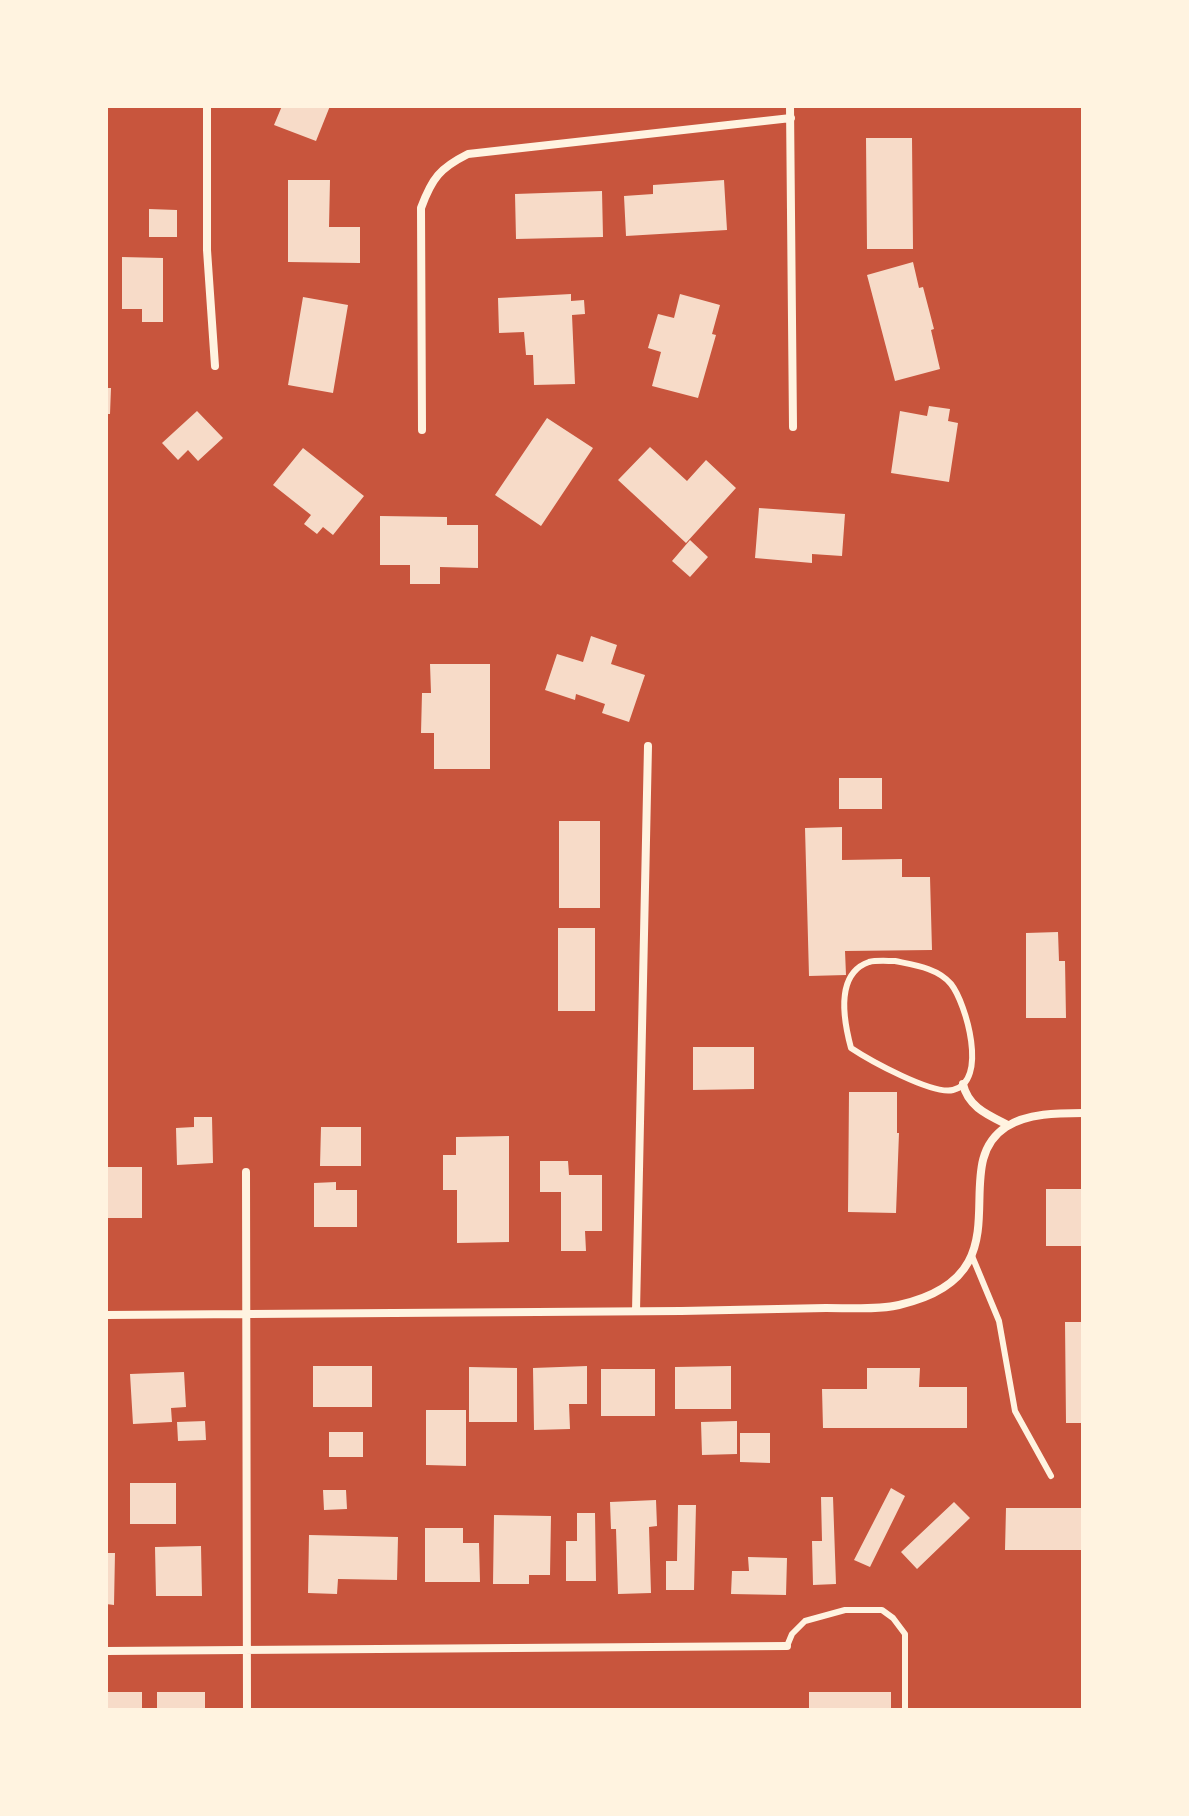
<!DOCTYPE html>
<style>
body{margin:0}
#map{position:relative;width:1189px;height:1816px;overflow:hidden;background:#c8553d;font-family:"Fira Sans",sans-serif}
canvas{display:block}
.frame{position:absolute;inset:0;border:108px solid #fff3e0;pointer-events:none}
</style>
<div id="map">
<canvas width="1189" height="1816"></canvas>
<div class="frame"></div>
</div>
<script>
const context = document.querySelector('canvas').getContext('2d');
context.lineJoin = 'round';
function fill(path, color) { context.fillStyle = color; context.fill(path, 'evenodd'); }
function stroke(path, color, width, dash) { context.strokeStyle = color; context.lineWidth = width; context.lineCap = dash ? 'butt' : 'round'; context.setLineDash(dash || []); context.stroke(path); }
const building = new Path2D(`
 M282,106H330L316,141L274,125Z
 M866,138H912L913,249H867Z
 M288,180H330L329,227H360V263L288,262Z
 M724,180L727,230L626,236L624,196L653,194V185Z
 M602,191L603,237L516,239L515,194Z
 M149,209L177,210V237H149Z
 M122,257L163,258V322H142V309H122Z
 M913,262L919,288L923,287L934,329L931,330L940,369L895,381L867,275Z
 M571,294V301L584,300L585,314L572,315L575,384L534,385L533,355H526L524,332L499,333L498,298Z
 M680,294L720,305L712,334L716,335L698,398L652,386L661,352L648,348L658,314L674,318Z
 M303,297L348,305L333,393L288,385Z
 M106,388H111L110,414H106Z
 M929,406L950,409L948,421L958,423L949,482L891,473L900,411L927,416Z
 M197,411L223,438L198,461L188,450L178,460L162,443Z
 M547,418L593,448L541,526L495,495Z
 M650,447L687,481L706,460L736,488L686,543L618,480Z
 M303,448L364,496L333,535L323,527L317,534L304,524L311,515L273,485Z
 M759,508L845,514L842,556L812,554V563L755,558Z
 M380,516L447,517V525H478V568L440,567V584H410V565H380Z
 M690,540L708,557L690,577L672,561Z
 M591,636L617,645L611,664L645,675L629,722L602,713L605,704L576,694L575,700L545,690L557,654L583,662Z
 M430,664H490V769H434V733H421L422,693H431Z
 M839,778H882V809H839Z
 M559,821H600V908H559Z
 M842,827V860L902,859V877H930L932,950L845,951L846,975L809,976L805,828Z
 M558,928H595V1011H558Z
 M1058,932L1059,961H1065L1066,1018H1026V933Z
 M693,1047H754V1089L693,1090Z
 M849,1092H897V1133H899L896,1213L848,1212Z
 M194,1117H212L213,1163L177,1165L176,1128L194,1127Z
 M321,1127H361V1166H320Z
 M509,1136V1242L457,1243V1190H443V1155H456V1137Z
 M540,1161H568L569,1175H602V1231H585L586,1251H561V1192H540Z
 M106,1167H142V1218H106Z
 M336,1182V1190H357V1227H314V1183Z
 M1046,1189H1083V1246H1046Z
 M1065,1322H1083V1423H1066Z
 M313,1366H372V1407H313Z
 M587,1366V1404H569L570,1429L534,1430L533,1368Z
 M731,1366V1409H675V1367Z
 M469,1367L517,1368V1422H469Z
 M867,1368H920L919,1387H967V1428H823L822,1389H867Z
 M601,1369H655V1416H601Z
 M184,1372L186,1407L171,1408L172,1422L133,1424L130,1374Z
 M426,1410H466V1466L426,1465Z
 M205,1421L206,1440L178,1441L177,1422Z
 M737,1421V1454L702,1455L701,1422Z
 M329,1432H363V1457H329Z
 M740,1433H770V1463L740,1462Z
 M130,1483H176V1524H130Z
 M891,1488L905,1496L870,1567L854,1560Z
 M323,1490H346L347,1509L324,1510Z
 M821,1497H833L836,1584L813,1585L812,1541H822Z
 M656,1500L657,1526L649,1527L651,1593L618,1594L616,1529H611L610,1502Z
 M954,1502L970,1518L917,1569L901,1552Z
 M678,1505H696L694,1590H666V1561H677Z
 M1006,1508H1083V1550H1005Z
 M577,1513H595L596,1581H566V1541H577Z
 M494,1515L551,1516L550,1575H529V1584H493Z
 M425,1528H463V1543H479L480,1582H425Z
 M309,1535L398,1537L397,1580L338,1579L337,1594L308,1593Z
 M201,1546L202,1596H156L155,1547Z
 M106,1553H115L114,1605L106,1604Z
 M748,1557L787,1558L786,1595L731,1594L732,1571H749Z
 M106,1692H142V1710H106Z
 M157,1692H205V1710H157Z
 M809,1692H891V1710H809Z`);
const service = new Path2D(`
 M895,961C914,965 938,968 951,984C966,1003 989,1082 953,1090C932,1095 869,1060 851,1048C844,1022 834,974 869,962C876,960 887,961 895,961Z
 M972,1256L999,1321L1015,1411L1051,1476
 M787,1646L792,1634L805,1621L845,1610H882L893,1618L905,1634V1710`);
const minor = new Path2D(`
 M207,106V250L215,366
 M790,106L793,427
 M422,430L421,208C432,178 440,168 468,154L791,118
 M963,1084C968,1107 988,1115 1008,1125
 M246,1172L247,1710
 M636,1311L648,746
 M106,1315C298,1312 489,1314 681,1311C729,1310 778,1309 826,1308C850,1308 876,1310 899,1305C1032,1275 943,1168 1006,1127C1027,1113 1059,1113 1083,1113
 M106,1651L787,1646`);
fill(building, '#f7dbc8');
stroke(service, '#fff3e0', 6);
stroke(minor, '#fff3e0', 8);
</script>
